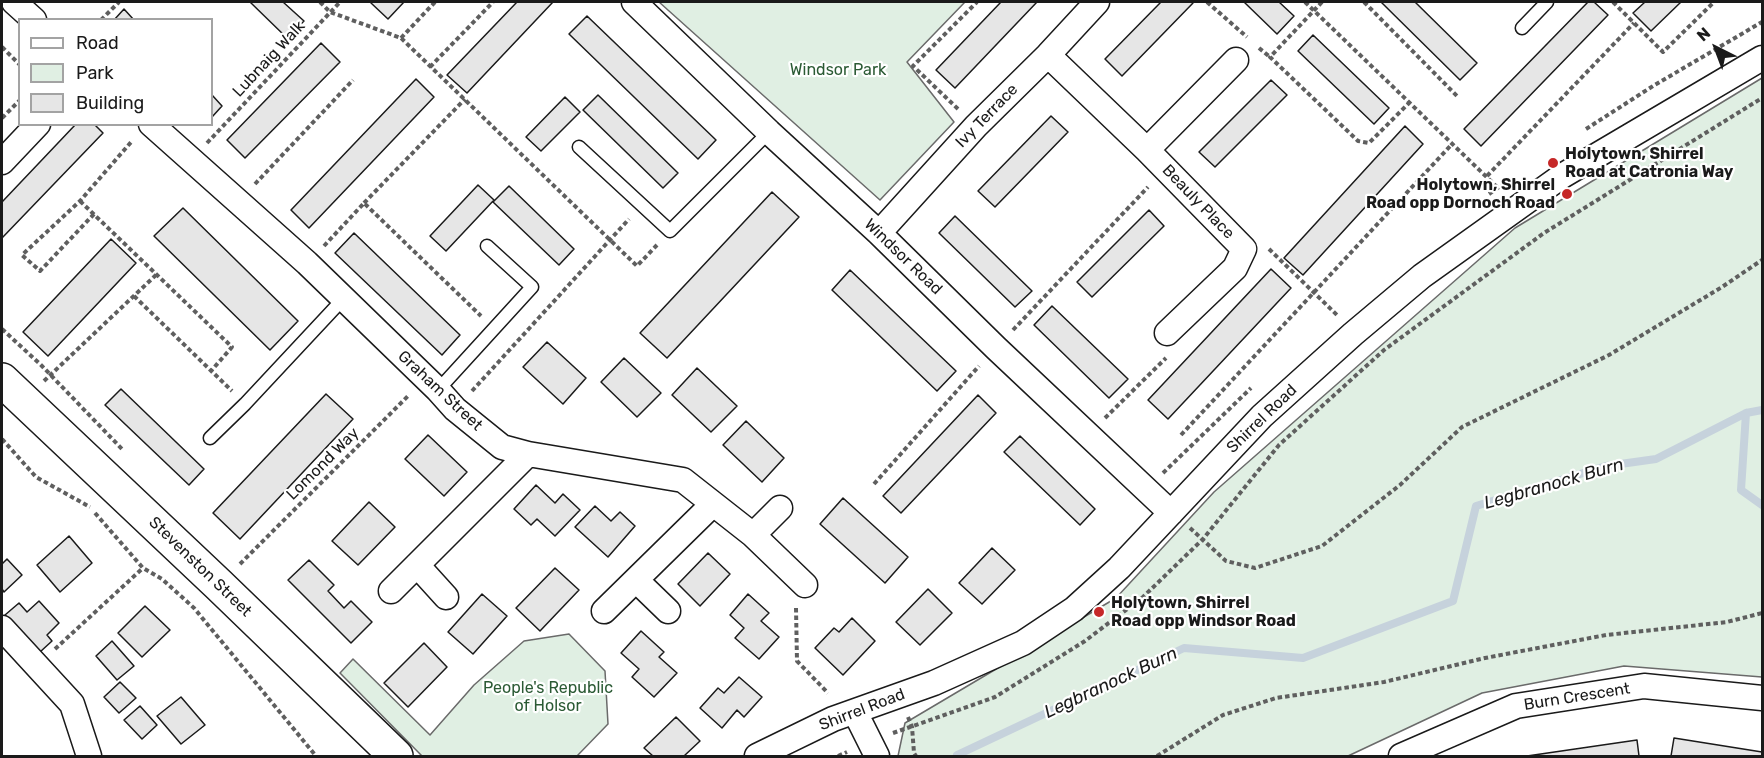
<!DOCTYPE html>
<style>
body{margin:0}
#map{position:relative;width:1764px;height:758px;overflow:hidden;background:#fff;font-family:Rubik,sans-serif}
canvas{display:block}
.frame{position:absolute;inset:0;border:3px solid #1a1a1a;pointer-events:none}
.legend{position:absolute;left:18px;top:18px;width:195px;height:108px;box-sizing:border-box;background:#fff;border:2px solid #a3a3a3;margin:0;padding:8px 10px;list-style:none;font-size:18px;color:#1a1a1a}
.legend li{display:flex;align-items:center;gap:12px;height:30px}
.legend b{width:30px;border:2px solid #a3a3a3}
.north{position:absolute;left:1686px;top:18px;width:60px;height:60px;-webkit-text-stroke:4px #fff;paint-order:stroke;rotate:318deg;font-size:16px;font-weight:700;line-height:24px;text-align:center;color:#1a1a1a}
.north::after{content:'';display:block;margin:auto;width:21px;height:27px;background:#1a1a1a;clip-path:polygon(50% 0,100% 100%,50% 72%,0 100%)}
</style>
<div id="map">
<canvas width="1764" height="758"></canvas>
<div class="frame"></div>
<ul class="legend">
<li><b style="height:8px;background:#fff"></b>Road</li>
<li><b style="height:16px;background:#e0efe3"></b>Park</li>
<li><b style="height:16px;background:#e6e6e6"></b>Building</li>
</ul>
<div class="north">N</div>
</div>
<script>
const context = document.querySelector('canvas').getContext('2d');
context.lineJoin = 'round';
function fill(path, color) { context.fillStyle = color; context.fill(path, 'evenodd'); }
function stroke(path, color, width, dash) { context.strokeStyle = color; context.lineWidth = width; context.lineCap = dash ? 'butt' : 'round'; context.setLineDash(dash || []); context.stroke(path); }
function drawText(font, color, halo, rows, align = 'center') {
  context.font = font + ' Rubik,sans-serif'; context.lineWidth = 4.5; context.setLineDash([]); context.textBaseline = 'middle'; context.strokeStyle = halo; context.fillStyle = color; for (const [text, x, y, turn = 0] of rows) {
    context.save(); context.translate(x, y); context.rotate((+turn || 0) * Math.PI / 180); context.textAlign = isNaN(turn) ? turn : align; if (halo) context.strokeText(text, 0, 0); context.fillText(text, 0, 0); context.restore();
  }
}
const green = new Path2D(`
 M659,2H965L907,62L954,122L880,200Z
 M1762,78V677L1624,666L1482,693L1348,756H898L905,723L1116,598L1214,492L1515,228Z
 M569,634L605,671L608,724L577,756H422L340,673L353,659L430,735L474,685L524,641Z`);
const stream = new Path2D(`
 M1746,413L1762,410
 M957,755L1184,648L1303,658L1453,601L1476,506L1606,466L1656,459L1746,413L1741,490L1762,505`);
const building = new Path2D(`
 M250,2H283L304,21L287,38Z
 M372,2H404L388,19L371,3Z
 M517,2H553L467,93L447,75Z
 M1001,2H1037L955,88L936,70Z
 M1161,2H1191L1193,3L1122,76L1105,59Z
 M1244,2H1279L1294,16L1277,34Z
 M1381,2H1415L1477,63L1460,80Z
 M1588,2H1594L1608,15L1481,146L1464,129Z
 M1645,2H1681L1651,31L1633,13Z
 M124,9L134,20H114Z
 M587,16L716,140L698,159L569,34Z
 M1313,35L1389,108L1374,124L1298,51Z
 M321,43L340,62L245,158L227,140Z
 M416,79L434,97L309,228L291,210Z
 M1271,80L1287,95L1215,167L1199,152Z
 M212,95L222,106L212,117Z
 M598,95L678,173L663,188L583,110Z
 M565,97L580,112L541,151L526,137Z
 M1051,116L1068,132L995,207L978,191Z
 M76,124H94L103,133L2,238V202Z
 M1405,126L1423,144L1303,275L1284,258Z
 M478,185L494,200L446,251L430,236Z
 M509,186L574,249L559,265L493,202Z
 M772,192L799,217L667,358L640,333Z
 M183,208L298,321L270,350L154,236Z
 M1149,210L1164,226L1092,297L1077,282Z
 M955,216L1032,291L1015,307L939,233Z
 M354,233L460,335L442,355L335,253Z
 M111,239L136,263L48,356L23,332Z
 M1271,269L1291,288L1168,419L1148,400Z
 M850,270L956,371L937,391L832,290Z
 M1052,306L1128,379L1109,398L1034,325Z
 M547,342L586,378L563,404L523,367Z
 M624,358L661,393L637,417L601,382Z
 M697,368L737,406L711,432L672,395Z
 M121,389L204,469L189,485L105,405Z
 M326,394L353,419L240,539L213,513Z
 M978,395L996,413L901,513L883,496Z
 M746,421L784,458L762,482L723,445Z
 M428,435L467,472L444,496L405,459Z
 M1020,436L1095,509L1080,525L1004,452Z
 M536,485L555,503L563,494L580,510L555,536L537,519L531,525L514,509Z
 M843,498L908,557L885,583L820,524Z
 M369,502L395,527L358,565L332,541Z
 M595,506L611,521L620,512L635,526L608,557L575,527Z
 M69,536L92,563L60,592L37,565Z
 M992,548L1015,570L982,604L959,583Z
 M708,553L730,574L700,606L678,584Z
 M7,559L22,575L4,592L2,589V564Z
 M309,560L334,585L328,591L344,608L351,601L372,622L351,643L288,580Z
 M555,568L579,590L540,631L516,608Z
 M928,589L952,613L920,645L896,622Z
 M482,594L507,616L473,654L448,632Z
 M748,594L769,613L761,621L779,637L759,659L735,638L744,628L730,615Z
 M39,601L59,623L47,635L52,641L40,652L5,615L19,603L27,612Z
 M145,606L170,630L142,657L118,633Z
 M852,618L875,641L843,675L815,648L834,628L839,632Z
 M641,631L664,652L659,657L677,673L654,697L632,677L639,669L621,653Z
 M112,641L134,666L117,680L96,656Z
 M424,643L447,667L408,707L384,683Z
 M739,677L762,697L744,717L737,710L722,728L700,708L718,688L724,693Z
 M120,682L136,698L119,713L104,697Z
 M181,697L205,725L181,744L157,716Z
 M140,706L157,725L142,739L124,720Z
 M676,717L700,741L684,756H653L644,748Z
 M1674,738L1762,752V756H1671Z
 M1637,740L1639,756H1527Z`);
const path = new Path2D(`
 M320,2L330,12L401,38L637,266L657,245
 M1207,2L1247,37
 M1305,2L1497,187
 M1322,2L1270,57L1358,141L1369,143L1410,102
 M1364,2L1457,96
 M1613,2L1663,52L1714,2
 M101,20L119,2
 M401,38L435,2
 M2,47L20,65
 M1259,48L1270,57
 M430,67L493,2
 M958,109L913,66L977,2
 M2,118L20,100
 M1586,129L1653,86L1762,22
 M207,143L340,2
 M1487,176L1634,23
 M255,184L353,80
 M1489,194L1505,183
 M80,201L232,347L211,371
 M364,203L465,99
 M94,214L40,271L22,255L80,201L132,141
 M324,246L364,203L481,316
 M1269,249L1337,315
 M134,296L232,391
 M2,329L41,365L122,449
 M1013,330L1148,187
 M44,381L157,274
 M472,391L629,219
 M1105,418L1166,358
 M1181,435L1453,143
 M2,439L36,477L90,507
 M1163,473L1251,388
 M874,484L979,366
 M95,513L143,568L162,579L194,608L316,756
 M1190,528L1226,561L1255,568L1322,546L1400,485L1462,427L1609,355L1722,287L1762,260
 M240,564L409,395
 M796,608L797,661L828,693
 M55,649L143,568
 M908,717L912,727L914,753L916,756
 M893,733L995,697L1085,641L1143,597L1203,539L1279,445L1384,350L1544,233L1762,98
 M838,756L847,752
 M1157,756L1223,715L1276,698L1384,682L1485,658L1606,635L1727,622L1762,613`);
const service = new Path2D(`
 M1522,28L1547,2
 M579,147L670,231L769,132
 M438,390L532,287L487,246
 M210,438L245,404L344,298`);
const minor = new Path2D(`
 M14,2L34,20
 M634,2L769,132L879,233L996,348L1171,513
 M1048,55L1147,150L1244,249L1235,268L1167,333
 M151,124L307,263L438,390L455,409L502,447L528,454L683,480L753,535L805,585
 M1147,150L1236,60
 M2,162L38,124
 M879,233L976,126L1048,55L1097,2
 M753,535L780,508
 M417,565L446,597
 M636,580L668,611
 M391,591L528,454
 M604,611L713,504
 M2,628L72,704L89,756
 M855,712L877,756
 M757,756L833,719L934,683L1023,643L1074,609L1119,568L1262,416L1353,334L1422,276L1562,176L1762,58
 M1401,756L1516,706L1644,686L1762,698`);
const secondary = new Path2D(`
 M2,380L219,585L396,756`);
const markers = [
 [1553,163,6,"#c62828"],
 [1567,194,6,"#c62828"],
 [1099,612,6,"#c62828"]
];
const streetNames = [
 ["Lubnaig Walk",269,59,-47],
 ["Ivy Terrace",987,116,-46],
 ["Beauly Place",1198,202,46],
 ["Windsor Road",903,257,44],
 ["Graham Street",440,391,43],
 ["Shirrel Road",1262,419,-44],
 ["Lomond Way",323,464,-45],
 ["Stevenston Street",200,567,44],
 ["Burn Crescent",1577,697,-9],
 ["Shirrel Road",862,710,-21]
];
const parkNames = [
 ["Windsor Park",838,70],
 ["People's Republic",548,688],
 ["of Holsor",548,706]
];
const poiNames = [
 ["Holytown, Shirrel",1565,154],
 ["Road at Catronia Way",1565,172],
 ["Holytown, Shirrel",1555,185,"right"],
 ["Road opp Dornoch Road",1555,203,"right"],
 ["Holytown, Shirrel",1111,603],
 ["Road opp Windsor Road",1111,621]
];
const waterNames = [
 ["Legbranock Burn",1554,484,-16],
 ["Legbranock Burn",1111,683,-25]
];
fill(green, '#e0efe3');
stroke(green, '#6a6a6a', 1.5);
stroke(stream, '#c6d2dc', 8);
fill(building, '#e6e6e6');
stroke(building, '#1a1a1a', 1.5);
stroke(service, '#1a1a1a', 15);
stroke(minor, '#1a1a1a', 27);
stroke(secondary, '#1a1a1a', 36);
stroke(path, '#5f5f5f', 4, [4.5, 3]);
stroke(service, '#fff', 12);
stroke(minor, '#fff', 24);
stroke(secondary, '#fff', 33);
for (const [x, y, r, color] of markers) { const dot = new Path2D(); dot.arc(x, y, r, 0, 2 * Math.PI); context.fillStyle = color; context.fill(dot); stroke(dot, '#fff', 2); }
drawText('16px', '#1a1a1a', '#fff', streetNames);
drawText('16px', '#2b5a34', '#fff', parkNames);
drawText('bold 16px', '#1a1a1a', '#fff', poiNames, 'left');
drawText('italic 18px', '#1a1a1a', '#fff', waterNames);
</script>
